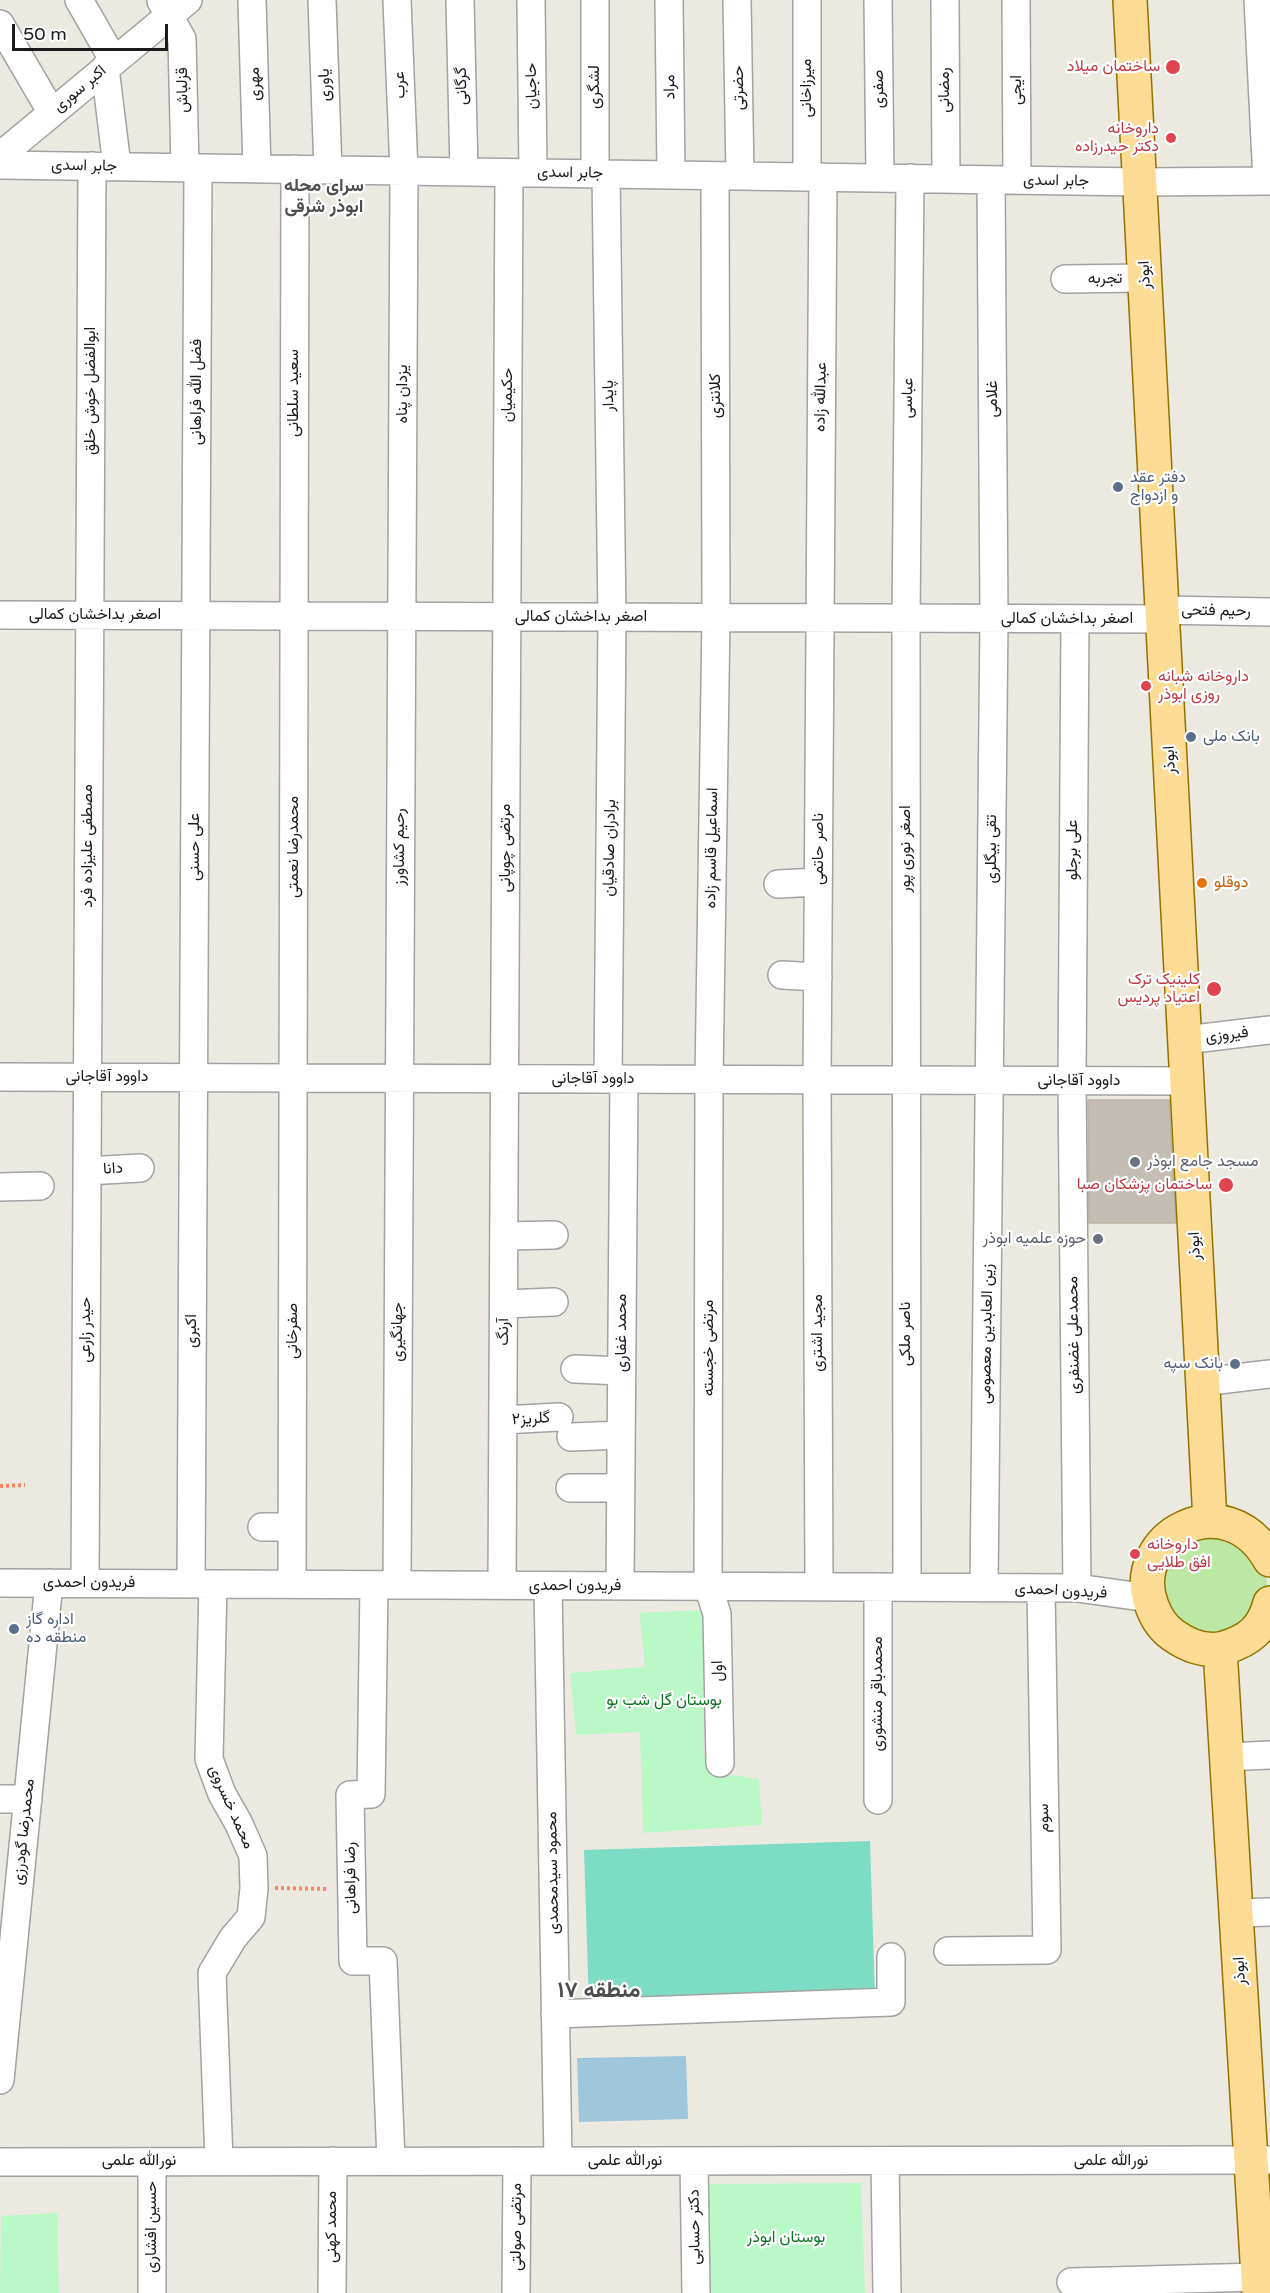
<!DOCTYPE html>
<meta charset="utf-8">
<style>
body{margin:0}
#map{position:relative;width:1270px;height:2293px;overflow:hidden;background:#eceae0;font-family:"Varela Round",sans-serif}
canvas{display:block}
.scale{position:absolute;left:12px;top:24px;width:156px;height:27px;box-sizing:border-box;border:3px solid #1b1b1b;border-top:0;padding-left:8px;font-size:18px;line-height:21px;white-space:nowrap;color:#1b1b1b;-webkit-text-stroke:4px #fff;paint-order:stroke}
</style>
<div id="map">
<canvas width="1270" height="2293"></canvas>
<div class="scale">50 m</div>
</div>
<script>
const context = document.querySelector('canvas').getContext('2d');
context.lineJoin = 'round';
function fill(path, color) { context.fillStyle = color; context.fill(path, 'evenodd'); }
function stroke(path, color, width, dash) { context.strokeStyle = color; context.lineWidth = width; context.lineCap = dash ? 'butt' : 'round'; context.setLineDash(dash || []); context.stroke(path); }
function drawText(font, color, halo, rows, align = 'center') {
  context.font = font + ' "Varela Round",Vazirmatn,sans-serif'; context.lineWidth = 4.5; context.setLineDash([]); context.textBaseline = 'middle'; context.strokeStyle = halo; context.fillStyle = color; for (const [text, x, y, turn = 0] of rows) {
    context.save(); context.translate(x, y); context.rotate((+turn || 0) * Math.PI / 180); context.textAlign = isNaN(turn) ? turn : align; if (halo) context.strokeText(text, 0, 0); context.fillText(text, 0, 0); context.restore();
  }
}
const grass = new Path2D(`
 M1221,1530L1263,1564L1267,1582L1265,1600L1258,1617L1212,1642L1164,1618L1158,1563L1169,1547Z`);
const park = new Path2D(`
 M703,1610L704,1755L711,1772L759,1779L762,1825L643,1833L640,1732L576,1735L570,1673L645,1667L639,1613Z
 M861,2183L865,2293H708L707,2184Z
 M57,2213L59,2293H0L1,2216Z`);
const pitch = new Path2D(`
 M870,1841L875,1997L589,2006L584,1850Z`);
const water = new Path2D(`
 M686,2056L688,2119L579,2122L577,2058Z`);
const building = new Path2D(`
 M1088,1100H1169L1176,1223H1089Z`);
const path = new Path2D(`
 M0,1486L25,1485
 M275,1888L328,1889`);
const minor = new Path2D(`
 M79,0L114,61
 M252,0L257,169
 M322,0L328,170
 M460,0L464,172
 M531,0L533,173
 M669,0L671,175
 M737,0L740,176
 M807,0V177
 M878,0L880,178
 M945,0L946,179
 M1016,0L1017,180
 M1258,0L1267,181
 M161,1L182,39L185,168
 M0,24L52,113
 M105,68L117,166
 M0,156L188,0
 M0,165L1140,182L1270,181
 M595,174V0
 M606,174L612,617L608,1079
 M715,176L716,617L709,1080L708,1586L717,1614L720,1763
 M1065,279L1145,278
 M1162,610L1270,612
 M0,615L1163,619
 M1075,619L1072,1081L1077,1588
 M778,884L818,882
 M782,975L818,977
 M1185,1040L1270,1030
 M0,1077L1187,1081
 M87,1171L140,1168
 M0,1187L40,1186
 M504,1236L554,1235
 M504,1304L554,1302
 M575,1369L622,1371
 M1202,1382L1270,1374
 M503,1420L559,1417
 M571,1437L621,1435
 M570,1488H621
 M262,1527H292
 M0,1583L1077,1588L1149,1598
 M85,1583L92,166
 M191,1584L198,168
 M213,1584L209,1759L222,1794L239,1824L253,1856L254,1888L251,1917L233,1938L212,1973L219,2161
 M292,1584L295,169
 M374,1585L371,1794L350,1795L353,1961H383L391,2161
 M397,1585L404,171L397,0
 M502,1585L509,173
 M548,1586L558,2161
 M620,1586L624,1079
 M819,1587L817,1080L823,177
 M878,1587V1800
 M907,1587L906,618L910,178
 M984,1588L994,618L991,180
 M1227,1757L1270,1755
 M0,1799H28
 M1236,1913L1270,1912
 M948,1951L1047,1950L1041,1588
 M555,2014L891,2002V1957
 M0,2080L49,1583
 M694,2161L696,2293
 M885,2161L887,2293
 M0,2162L1270,2160
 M1071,2282L1258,2277
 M152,2293V2162
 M332,2293L333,2161
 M516,2293L517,2161`);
const major = new Path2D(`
 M1130,0L1210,1521
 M1270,1560C1226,1481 1125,1537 1152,1606C1156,1617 1163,1628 1173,1635C1187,1645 1206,1653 1224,1648C1250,1640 1263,1629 1270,1603
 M1220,1649L1259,2293`);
const markers = [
 [1173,67,8,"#e0444e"],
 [1171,138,6,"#e0444e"],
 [1118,487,6,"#5c6f8a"],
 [1146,686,6,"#e0444e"],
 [1191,737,6,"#5c6f8a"],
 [1202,883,6,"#e8710a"],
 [1214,989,8,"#e0444e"],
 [1135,1162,6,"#6b7280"],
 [1226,1185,8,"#e0444e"],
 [1098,1239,6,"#6b7280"],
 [1235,1364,6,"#5c6f8a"],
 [1135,1554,6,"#e0444e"],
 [14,1629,6,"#5c6f8a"]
];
const healthNames = [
 ["ساختمان میلاد",1160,67],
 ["داروخانه",1159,129],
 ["دکتر حیدرزاده",1159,147],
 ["داروخانه شبانه",1158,677,"left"],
 ["روزی ابوذر",1158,695,"left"],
 ["کلینیک ترک",1200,980],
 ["اعتیاد پردیس",1200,998],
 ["ساختمان پزشکان صبا",1212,1185],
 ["داروخانه",1147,1545,"left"],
 ["افق طلایی",1147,1563,"left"]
];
const streetNames = [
 ["مهری",255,84,-92],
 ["یاوری",325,85,-92],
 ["عرب",400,85,-92],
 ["گرگانی",462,86,-91],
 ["حاجیان",532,86,-91],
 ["لشگری",595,87,-90],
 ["مراد",670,87,-91],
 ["حضرتی",739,88,-91],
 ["میرزاخانی",807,88,-90],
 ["اکبر سوری",80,89,-40],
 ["صفری",879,89,-91],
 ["قزلباش",183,90,-91],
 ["رمضانی",945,90,-90],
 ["ایجی",1017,90,-90],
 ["جابر اسدی",84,166,1],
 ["جابر اسدی",570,173,1],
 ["جابر اسدی",1056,181,1],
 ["ابوذر",1145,275,-93],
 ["تجربه",1105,279],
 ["ابوالفضل خوش خلق",91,391,-90],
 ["فضل الله فراهانی",197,392,-90],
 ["سعید سلطانی",294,393,-90],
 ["یزدان پناه",403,394,-90],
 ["حکیمیان",508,395,-90],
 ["پایدار",609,396,-91],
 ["کلانتری",716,396,-90],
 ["عبدالله زاده",821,397,-89],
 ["عباسی",908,398,-89],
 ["غلامی",993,399,-90],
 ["رحیم فتحی",1216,611,1],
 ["اصغر بداخشان کمالی",95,615],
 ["اصغر بداخشان کمالی",581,617],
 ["اصغر بداخشان کمالی",1067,619],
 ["ابوذر",1170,760,-93],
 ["مصطفی علیزاده فرد",88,846,-90],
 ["علی حسنی",195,847,-90],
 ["محمدرضا نعمتی",294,847,-90],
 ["رحیم کشاورز",400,847,-90],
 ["مرتضی چوپانی",506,848,-90],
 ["برادران صادقیان",610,848,-89],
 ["اسماعیل قاسم زاده",712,848,-89],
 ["ناصر حاتمی",819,849,-90],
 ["اصغر نوری پور",906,849,-90],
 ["تقی بیگلری",992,849,-90],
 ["علی برجلو",1073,850,-90],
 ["فیروزی",1227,1035,-7],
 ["داوود آقاجانی",107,1077],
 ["داوود آقاجانی",593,1079],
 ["داوود آقاجانی",1079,1081],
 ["دانا",113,1169,-3],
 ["ابوذر",1195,1246,-93],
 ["حیدر زارعی",86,1330,-90],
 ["اکبری",192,1331,-90],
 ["صفرخانی",293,1331,-90],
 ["جهانگیری",398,1332,-90],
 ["آرنگ",504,1332,-90],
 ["محمد غفاری",622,1333,-90],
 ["مجید اشتری",818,1333,-90],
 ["ناصر ملکی",906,1334,-90],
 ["زین العابدین معصومی",987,1334,-89],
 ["محمدعلی غضنفری",1074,1335,-91],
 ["مرتضی خجسته",709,1348,-90],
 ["گلریز۲",531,1419,-3],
 ["فریدون احمدی",89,1583],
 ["فریدون احمدی",575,1586],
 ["فریدون احمدی",1061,1591,3],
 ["اول",718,1671,-91],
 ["محمدباقر منشوری",878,1694,-90],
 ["محمد خسروی",231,1807,66],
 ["سوم",1044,1818,-91],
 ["محمدرضا گودرزی",24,1832,-84],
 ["محمود سیدمحمدی",553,1873,-91],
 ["رضا فراهانی",351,1878,-91],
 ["ابوذر",1240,1971,-93],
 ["نورالله علمی",139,2161],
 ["نورالله علمی",625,2161],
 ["نورالله علمی",1111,2161],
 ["حسین افشاری",152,2227,-90],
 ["محمد کهنی",332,2227,-90],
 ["مرتضی صولتی",517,2227,-90],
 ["دکتر حسابی",695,2227,-91]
];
const serviceNames = [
 ["دفتر عقد",1130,478],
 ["و ازدواج",1130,496],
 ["بانک ملی",1203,737],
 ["بانک سپه",1223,1364,"right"],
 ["اداره گاز",26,1620],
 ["منطقه ده",26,1638]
];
const foodNames = [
 ["دوقلو",1214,883]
];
const worshipNames = [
 ["مسجد جامع ابوذر",1147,1162],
 ["حوزه علمیه ابوذر",1086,1239,"right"]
];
const parkNames = [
 ["بوستان گل شب بو",664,1701],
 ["بوستان ابوذر",786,2238]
];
const neighbourhoodNames = [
 ["سرای محله",324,186],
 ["ابوذر شرقی",324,207]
];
const districtNames = [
 ["منطقه ۱۷",599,1991]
];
fill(grass, '#bde8a4');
fill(park, '#baf9c7');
fill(pitch, '#7cddc4');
fill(water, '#9fc6db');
fill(building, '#c4bdb3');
stroke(building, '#beb2a2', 1.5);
stroke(minor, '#a2a2a2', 30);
stroke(major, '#917300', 36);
stroke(path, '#fa8663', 4, [3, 3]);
stroke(minor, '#fff', 27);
stroke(major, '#fcdc95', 33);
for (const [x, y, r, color] of markers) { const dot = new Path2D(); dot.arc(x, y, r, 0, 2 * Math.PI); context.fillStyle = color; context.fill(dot); stroke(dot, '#fff', 2); }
drawText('16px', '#be3a42', '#fff', healthNames, 'right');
drawText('16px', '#1b1b1b', '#fff', streetNames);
drawText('16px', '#4e5e75', '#fff', serviceNames, 'left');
drawText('16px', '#c56008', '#fff', foodNames, 'left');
drawText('16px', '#5b616d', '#fff', worshipNames, 'left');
drawText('16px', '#0b7621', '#fff', parkNames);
drawText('bold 18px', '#4e4e4e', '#fff', neighbourhoodNames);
drawText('bold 22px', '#4e4e4e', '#fff', districtNames);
</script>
